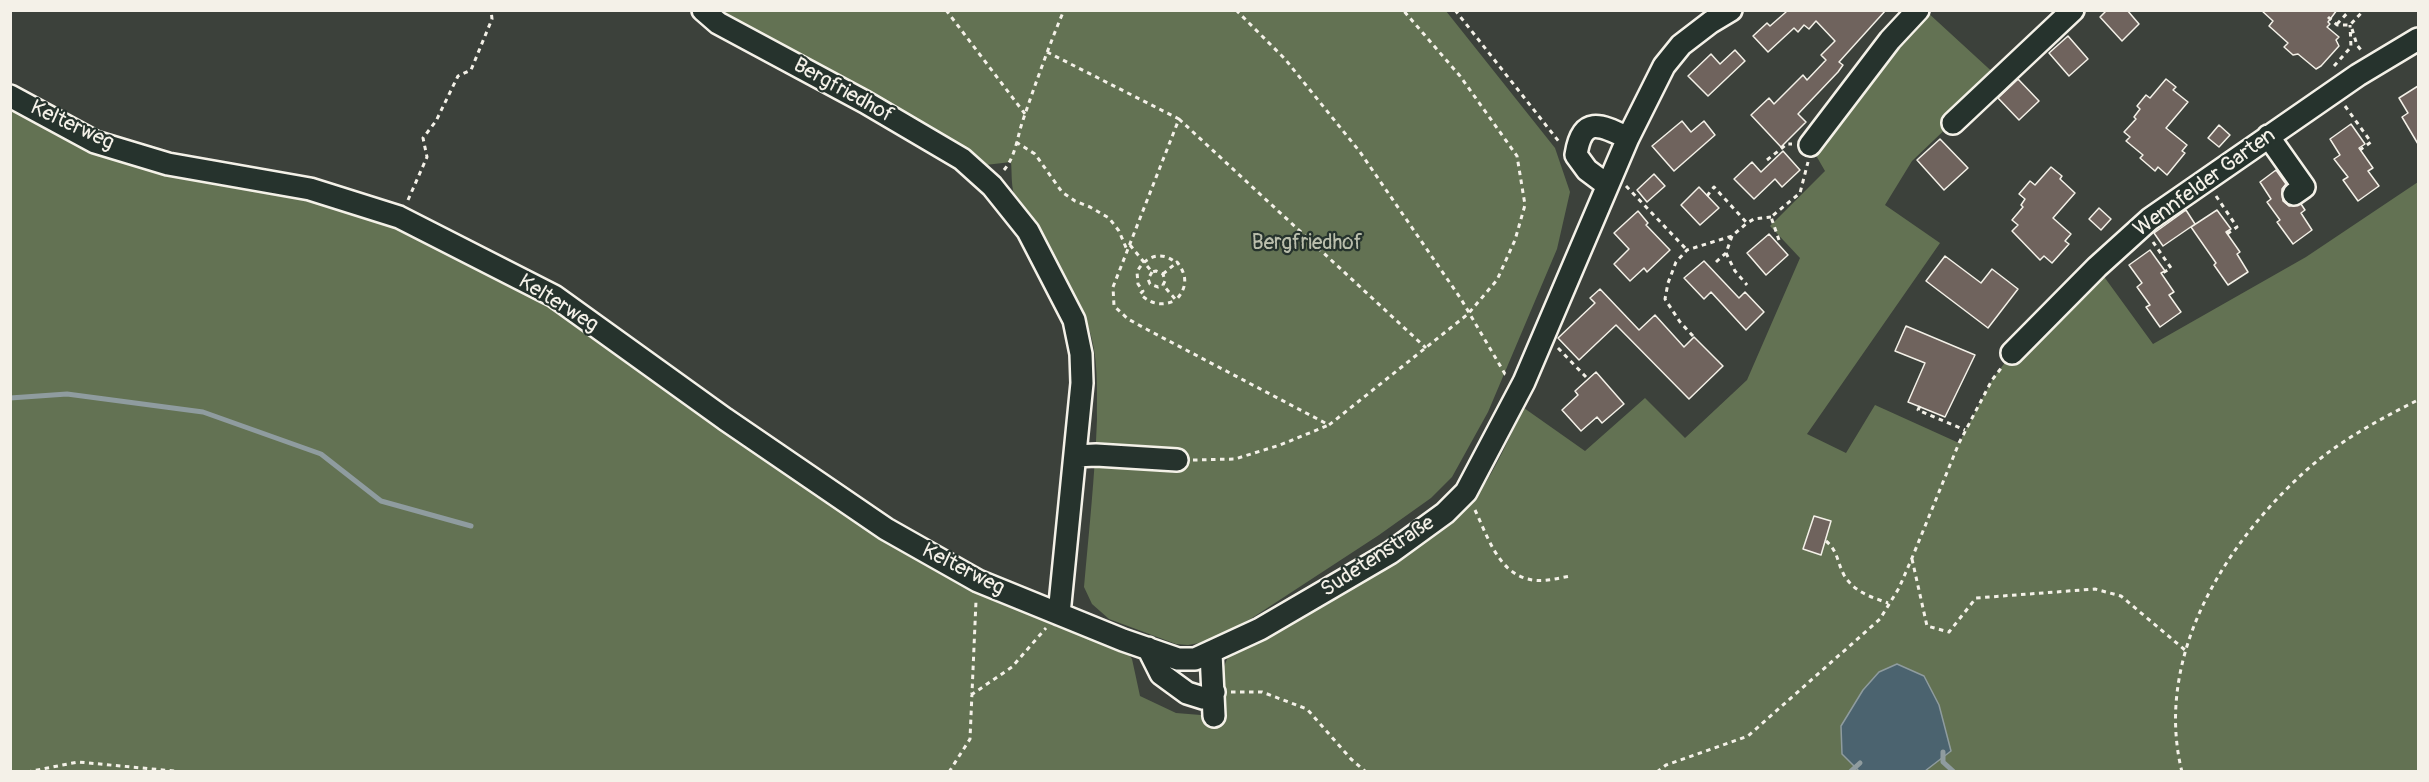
<!DOCTYPE html>
<meta charset="utf-8">
<style>
body{margin:0}
#map{position:relative;width:2429px;height:782px;overflow:hidden;background:#3c413b;font-family:Pangolin,sans-serif}
canvas{display:block}
.frame{position:absolute;inset:0;border:12px solid #f4f1e8;pointer-events:none}
</style>
<div id="map">
<canvas width="2429" height="782"></canvas>
<div class="frame"></div>
</div>
<script>
const context = document.querySelector('canvas').getContext('2d');
context.lineJoin = 'round';
function fill(path, color) { context.fillStyle = color; context.fill(path, 'evenodd'); }
function stroke(path, color, width, dash) { context.strokeStyle = color; context.lineWidth = width; context.lineCap = dash ? 'butt' : 'round'; context.setLineDash(dash || []); context.stroke(path); }
function drawText(font, color, halo, rows, align = 'center') {
  context.font = font + ' Pangolin,sans-serif'; context.lineWidth = 4.5; context.setLineDash([]); context.textBaseline = 'middle'; context.strokeStyle = halo; context.fillStyle = color; for (const [text, x, y, turn = 0] of rows) {
    context.save(); context.translate(x, y); context.rotate((+turn || 0) * Math.PI / 180); context.textAlign = isNaN(turn) ? turn : align; if (halo) context.strokeText(text, 0, 0); context.fillText(text, 0, 0); context.restore();
  }
}
const green = new Path2D(`
 M723,11H1446L1555,148L1570,192L1557,249L1488,412L1452,477L1431,498L1379,535L1252,618L1210,641L1188,645L1176,644L1109,619L1092,604L1084,587C1089,531 1095,475 1097,419C1097,383 1099,349 1084,316C1067,276 1026,233 1014,194C1011,184 1012,172 1011,162L977,166L868,97Z
 M1926,11L1999,78L1912,161L1885,205L1940,243L1807,434L1846,453L1875,405L1959,443L1992,380L2012,353L2097,267L2153,344L2306,257L2418,182V771H11L10,104L94,148L307,196L397,225L551,303L885,534L1122,645L1132,659L1140,696L1176,713L1213,716L1214,692L1229,654C1272,633 1313,610 1354,586C1395,562 1442,537 1473,500C1494,475 1509,437 1524,408L1585,451L1645,398L1685,438L1747,380L1800,258L1770,226L1825,171L1810,145Z`);
const water = new Path2D(`
 M1897,664L1924,676L1939,705L1951,751L1925,771H1859L1842,754L1841,726L1863,690L1879,672Z`);
const stream = new Path2D(`
 M10,398L67,394L203,412L321,454L381,501L471,526
 M1943,752V762L1954,772
 M1850,772L1860,763`);
const building = new Path2D(`
 M1785,10H1886L1839,62L1843,65L1838,72L1798,114L1806,122L1781,147L1751,115L1769,98L1774,104L1803,75L1807,80L1826,60L1821,55L1835,41L1816,21L1809,29L1804,25L1798,32L1794,28L1768,52L1753,36L1767,23L1770,26L1786,12Z
 M2107,10H2127L2139,24L2122,41L2100,17Z
 M2261,10H2337L2328,22L2330,24L2327,27L2339,37L2336,40L2339,46L2321,66L2316,69L2298,54L2293,55L2284,47L2288,43L2269,26L2273,21Z
 M2068,36L2088,59L2069,76L2049,53Z
 M1735,50L1745,61L1708,96L1688,76L1711,54L1720,64Z
 M2018,79L2039,101L2019,120L1998,98Z
 M2166,79L2176,87L2173,90L2188,102L2166,128L2187,145L2182,151L2185,153L2167,175L2158,167L2155,171L2140,158L2143,155L2126,141L2130,137L2124,132L2136,119L2134,117L2140,109L2137,106L2146,95L2150,98Z
 M2418,86V144L2402,117L2408,113L2399,98Z
 M1682,121L1691,132L1704,121L1715,135L1674,171L1652,146Z
 M2351,124L2365,144L2359,148L2373,168L2368,171L2379,186L2358,201L2343,180L2348,177L2334,159L2340,155L2330,139Z
 M2219,125L2230,135L2219,147L2208,138Z
 M1940,139L1968,168L1944,190L1917,160Z
 M1783,151L1800,170L1782,187L1775,179L1754,199L1734,179L1752,162L1761,172Z
 M2051,167L2062,176L2060,179L2075,193L2053,218L2071,234L2065,241L2069,244L2052,263L2044,256L2040,260L2012,231L2018,225L2012,220L2023,207L2021,205L2025,199L2019,194L2030,181L2035,185Z
 M2276,170L2286,184L2282,189L2283,201L2289,206L2301,204L2305,210L2301,213L2312,230L2293,244L2277,222L2280,220L2267,202L2271,199L2260,182Z
 M1654,174L1665,186L1647,202L1637,190Z
 M1699,187L1719,208L1700,225L1681,205Z
 M2099,208L2111,219L2101,230L2089,219Z
 M2186,210L2195,224L2163,246L2154,233Z
 M2217,210L2231,229L2226,232L2240,252L2237,254L2248,272L2228,285L2214,265L2216,263L2191,227Z
 M1638,211L1648,223L1646,225L1670,250L1647,272L1644,268L1630,281L1614,264L1629,249L1614,233Z
 M1769,234L1788,255L1766,275L1747,253Z
 M2150,250L2165,271L2161,273L2174,292L2169,295L2181,312L2160,327L2146,307L2150,305L2137,287L2142,283L2129,265Z
 M1945,256L1981,283L1992,269L2018,289L1988,328L1926,281Z
 M1704,261L1739,298L1745,292L1764,312L1746,330L1711,292L1704,299L1684,278Z
 M1600,289L1639,330L1655,315L1684,347L1694,337L1723,366L1689,399L1616,325L1579,360L1558,338L1595,303L1590,298Z
 M1906,326L1975,355L1945,417L1908,402L1925,363L1895,351Z
 M1596,372L1624,404L1602,423L1597,417L1581,431L1562,410L1578,395L1575,391Z
 M1814,516L1831,521L1821,555L1803,549Z`);
const path = new Path2D(`
 M946,10L1025,114
 M1236,10L1285,59L1360,152L1461,299L1505,374L1508,375
 M1455,10L1560,143
 M2328,17L2337,25H2350L2364,10
 M2337,24L2350,10
 M2352,29L2357,45L2361,50
 M1047,52L1179,119L1113,287L1114,306L1128,319L1148,330L1329,425L1468,314L1497,280L1515,240L1525,205L1517,156L1460,76L1403,10
 M2334,66L2351,47L2350,25
 M2345,106L2371,142L2360,150
 M1179,119L1426,348
 M1016,142L1035,154L1062,192L1075,201L1090,207L1109,218L1119,231L1127,250
 M1767,160L1787,144H1792
 M1004,170C1015,157 1017,139 1022,123C1035,85 1048,48 1064,10
 M1626,186L1687,250
 M1707,196L1714,187L1747,223L1754,219L1771,217
 M2216,196L2237,227L2227,234
 M408,200L427,157L423,138L436,121L458,76L471,70L492,19L491,10
 M1779,240L1771,217L1800,193L1808,162
 M2153,242L2171,268L2161,274
 M1130,245L1152,272L1156,271L1163,274L1165,281L1163,285L1176,300C1187,288 1188,276 1177,262L1176,263C1162,250 1145,256 1137,272L1138,284L1143,291L1140,294C1151,304 1162,307 1176,300
 M1726,253L1735,271L1747,285
 M1716,262L1726,253L1732,236
 M1152,272L1148,279L1150,284L1158,287L1163,285
 M1163,274L1176,263
 M1693,336L1680,322L1665,299L1668,283L1676,262L1687,250L1732,236L1747,223
 M1558,348L1586,377
 M1920,406L1918,410L1965,430
 M1193,460L1235,459L1280,445L1329,425
 M1475,510C1487,535 1498,572 1528,579C1542,583 1558,578 1571,576
 M1826,541C1838,551 1837,562 1844,575C1854,592 1871,597 1888,603
 M1912,559L1927,626L1949,632L1976,598L2095,589L2121,596L2185,650
 M1231,692H1262L1307,709L1351,759L1366,772
 M971,695L1012,667L1046,628
 M27,772L78,762L185,772
 M949,772L970,739L976,601
 M1657,772L1666,765L1748,736L1880,619L1899,588L1912,558L1959,443L1992,380L2002,367
 M2182,772C2153,656 2226,541 2310,467C2341,440 2382,418 2418,400`);
const minor = new Path2D(`
 M703,10L718,23L865,102L962,159L992,186L1028,231L1074,320L1081,354L1082,383L1059,614
 M10,96L95,142L168,164L310,189L399,217L554,296L725,419L886,529L978,581L1123,640L1178,659H1195L1260,629L1390,553L1445,513L1466,492L1524,382L1628,138L1664,66L1681,45L1711,22L1731,10
 M1953,123L2073,10
 M2268,136L2304,187L2294,194
 M1810,145L1890,40L1918,10
 M1607,185L1587,170L1576,155C1582,115 1601,125 1628,138
 M2012,353L2097,267L2150,219L2358,75L2418,39
 M1075,456L1096,455L1177,460
 M1148,648L1161,674L1187,693L1203,698L1214,692
 M1211,653L1214,716`);
const streetNames = [
 ["Bergfriedhof",843,91,29],
 ["Kelterweg",72,126,25],
 ["Wennfelder Garten",2205,183,-36],
 ["Kelterweg",558,304,32],
 ["Sudetenstraße",1378,557,-33],
 ["Kelterweg",963,570,27]
];
const parkNames = [
 ["Bergfriedhof",1307,244]
];
fill(green, '#637253');
fill(water, '#4b636f');
stroke(water, '#8f9c9f', 1.5);
stroke(stream, '#8f9c9f', 5);
fill(building, '#6f635d');
stroke(building, '#f4f1e8', 1.5);
stroke(minor, '#f4f1e8', 26);
stroke(path, '#f4f1e8', 3, [4.5, 4.5]);
stroke(minor, '#26332d', 21);
drawText('21px', '#f4f1e8', '#26332d', streetNames);
drawText('21px', '#babeac', '#26332d', parkNames);
</script>
